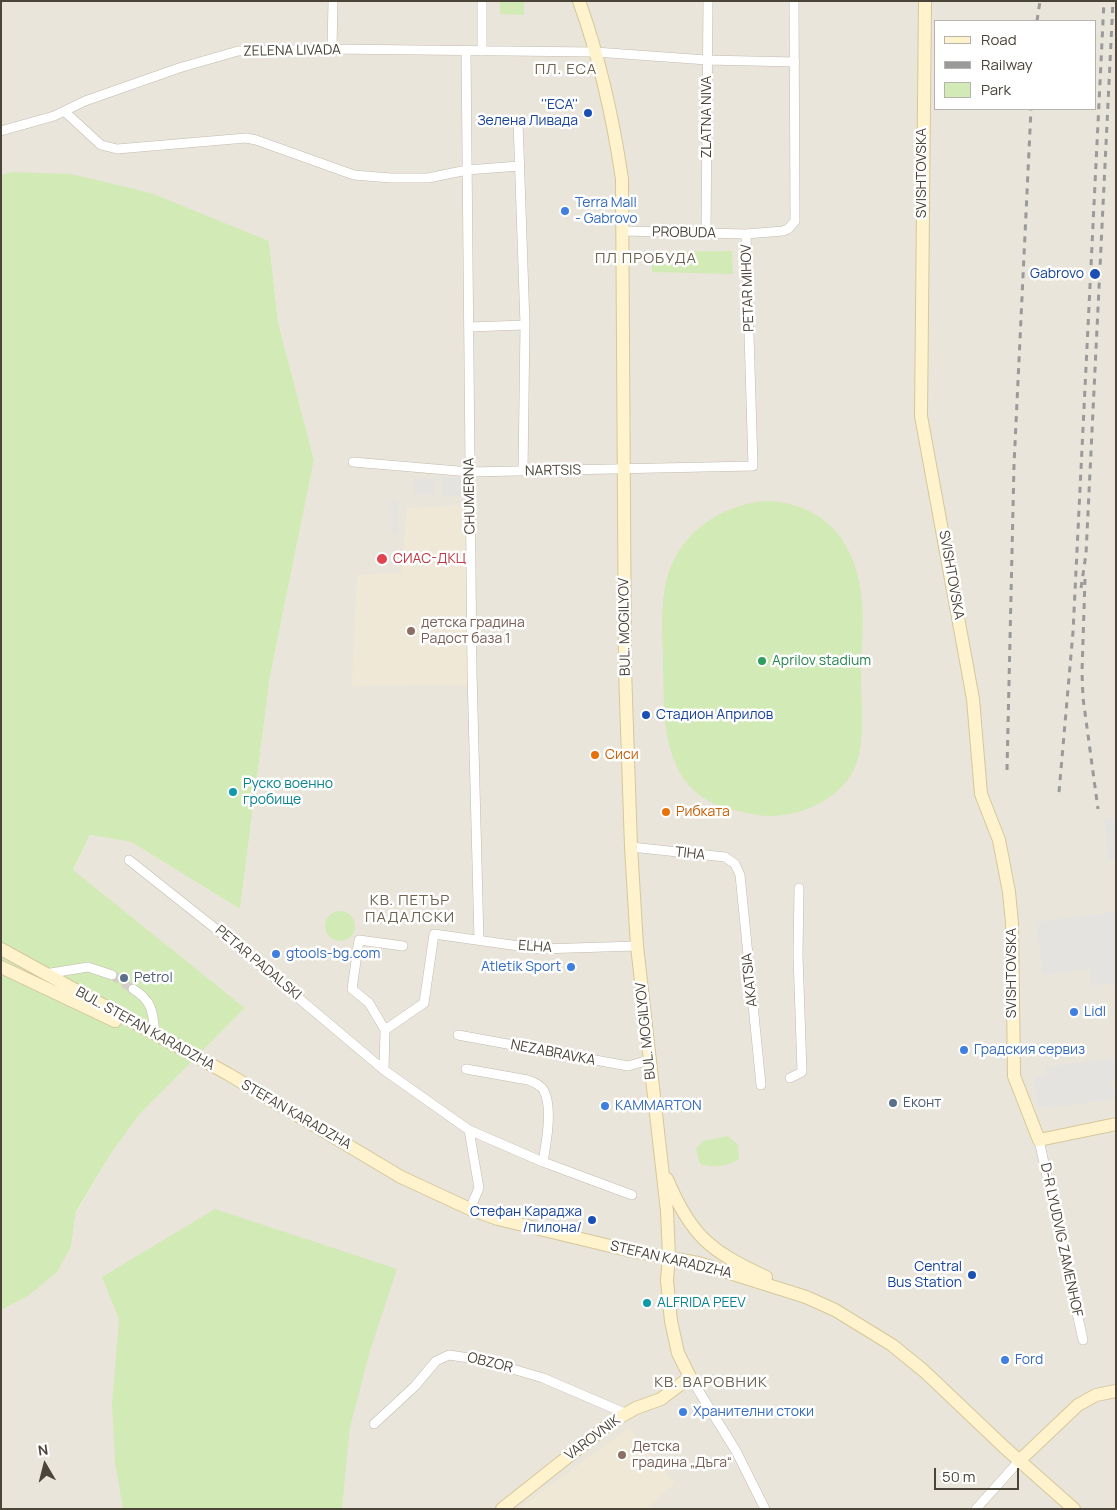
<!DOCTYPE html>
<meta charset="utf-8">
<style>
body{margin:0}
#map{position:relative;width:1117px;height:1510px;overflow:hidden;background:#f6f3ec;font-family:Manrope,sans-serif}
canvas{display:block}
.frame{position:absolute;inset:0;border:2px solid #4b4439;pointer-events:none}
.legend{position:absolute;left:934px;top:20px;width:162px;height:90px;box-sizing:border-box;background:#fff;border:1px solid #b7b4b0;margin:0;padding:6px 9px;list-style:none;font-size:15px;color:#4b4439}
.legend li{display:flex;align-items:center;gap:10px;height:25px}
.legend b{width:25px;border:1px solid #b7b4b0}
.north{position:absolute;left:20px;top:1440px;width:50px;height:50px;-webkit-text-stroke:4px #fff;paint-order:stroke;rotate:352deg;font-size:14px;font-weight:700;line-height:20px;text-align:center;color:#4b4439}
.north::after{content:'';display:block;margin:auto;width:18px;height:22px;background:#4b4439;clip-path:polygon(50% 0,100% 100%,50% 72%,0 100%)}
.scale{position:absolute;left:934px;top:1468px;width:85px;height:22px;box-sizing:border-box;border:2px solid #4b4439;border-top:0;padding-left:6px;font-size:15px;line-height:18px;white-space:nowrap;color:#4b4439;-webkit-text-stroke:4px #fff;paint-order:stroke}
</style>
<div id="map">
<canvas width="1117" height="1510"></canvas>
<div class="frame"></div>
<ul class="legend">
<li><b style="height:6px;background:#fff3cd"></b>Road</li>
<li><b style="height:6px;background:#9a9a9a"></b>Railway</li>
<li><b style="height:14px;background:#d2eab5"></b>Park</li>
</ul>
<div class="north">N</div>
<div class="scale">50 m</div>
</div>
<script>
const context = document.querySelector('canvas').getContext('2d');
context.lineJoin = 'round';
function fill(path, color) { context.fillStyle = color; context.fill(path, 'evenodd'); }
function stroke(path, color, width, dash) { context.strokeStyle = color; context.lineWidth = width; context.lineCap = dash ? 'butt' : 'round'; context.setLineDash(dash || []); context.stroke(path); }
function drawText(font, color, halo, rows, align = 'center') {
  context.font = font + ' Manrope,sans-serif'; context.lineWidth = 5; context.setLineDash([]); context.textBaseline = 'middle'; context.strokeStyle = halo; context.fillStyle = color; for (const [text, x, y, turn = 0] of rows) {
    context.save(); context.translate(x, y); context.rotate((+turn || 0) * Math.PI / 180); context.textAlign = isNaN(turn) ? turn : align; if (halo) context.strokeText(text, 0, 0); context.fillText(text, 0, 0); context.restore();
  }
}
const residential = new Path2D(`
 M1,1H1116V1509H1V1310L28,1296L71,1247L76,1213L110,1155L139,1115L245,1008L73,871L90,835L131,842L240,909L270,677L314,460L278,322L269,241L11,172L1,175ZM936,21H1096V109H936Z`);
const education = new Path2D(`
 M466,505L469,685L352,686L357,575L401,573L407,508Z
 M629,1428L675,1483L646,1509H517Z`);
const green = new Path2D(`
 M500,1H524V15L500,14Z
 M11,172L71,174L151,193L269,241L278,322L314,460L270,677L240,909L131,842L90,835L73,870L245,1008L139,1115L110,1155L76,1212L71,1247L57,1272L28,1296L1,1310V175Z
 M732,251L733,274L652,272V252Z
 M765,501C821,502 854,538 861,592C865,619 861,648 861,674C861,701 866,741 856,765C843,797 808,813 776,816C762,817 747,813 733,810C662,793 664,725 663,665C663,640 660,613 665,587C674,537 716,506 765,501Z
 M325 926a15 15 0 1 1 30 0a15 15 0 1 1-30 0Z
 M728,1136L738,1145L739,1159C726,1167 715,1168 700,1164L696,1149L703,1141Z
 M215,1209L397,1269L370,1351L350,1427L342,1509H123L115,1462L112,1403L119,1319L102,1277Z`);
const parking = new Path2D(`
 M441,477H462L463,496H442Z
 M434,478L435,494L415,495L414,479Z
 M391,501H398V534H392Z
 M1116,818V860L1109,861L1104,819Z
 M1114,912L1116,926V1009L1112,983L1092,986L1089,969L1043,975L1036,922Z
 M1116,1058V1079L1112,1080L1115,1099L1050,1108L1049,1106L1038,1107L1034,1076L1046,1075L1045,1067Z`);
const streetTunnel = new Path2D(`
 M112,975L133,989`);
const street = new Path2D(`
 M482,1V51
 M332,49L333,1
 M466,51L472,672L479,940
 M64,111L101,145L117,149L246,138L256,140L354,175L391,178H428L467,170L519,166
 M518,121L525,325L523,471
 M1,131L54,116L85,101L179,68L238,51L332,49L595,52L707,60L795,62
 M623,231L746,234L783,231L788,229L795,221L794,1
 M706,234L708,1
 M469,327L525,325
 M353,462L470,472L753,466L746,234
 M631,847L725,857L735,864L740,875L761,1085
 M129,860L226,937L384,1070L469,1130L479,1188L470,1209
 M45,974L88,967L112,975
 M133,989C153,1001 153,1013 155,1034
 M385,1030L369,1003L352,989L359,940L403,946
 M458,1035L628,1066L649,1060
 M466,1069L528,1080C534,1082 541,1085 544,1091C553,1108 546,1144 543,1162
 M384,1070L385,1030L424,1003L434,934L540,949L637,946
 M790,1078L802,1072L798,955L799,888
 M469,1130L543,1162L632,1195
 M1039,1140L1083,1340
 M690,1377L736,1451L765,1509
 M374,1424L415,1386L436,1361L449,1355L482,1360L543,1378L627,1414
 M976,1509L1019,1461`);
const secondary = new Path2D(`
 M925,1L921,416L973,699L981,794L999,840L1009,892L1012,923L1014,1076L1039,1140L1116,1124
 M1,949L228,1074L401,1177L470,1209L498,1219L627,1250L698,1263L806,1297L835,1310L892,1345L924,1371L1004,1447L1074,1509
 M1,967L115,1021
 M667,1179C691,1236 710,1251 766,1277
 M1019,1461L1078,1405L1096,1395L1116,1391
 M502,1509L613,1421L636,1408L661,1399L690,1377L678,1353L671,1321L667,1280L669,1256L667,1211L637,946L631,847L625,669L622,179C613,118 600,59 579,1`);
const rail = new Path2D(`
 M1037,21L1040,1
 M1085,579L1082,672L1083,698L1098,809
 M1081,588L1086,554L1113,1
 M1007,770L1014,465L1031,109
 M1059,792L1073,632L1104,1`);
const markers = [
 [588,113,5,"#1a4fb4"],
 [565,211,5,"#3f7fe0"],
 [1095,274,6,"#1a4fb4"],
 [382,559,6,"#e0444e"],
 [411,631,5,"#8d6e63"],
 [762,661,5,"#2e9e5b"],
 [646,715,5,"#1a4fb4"],
 [595,755,5,"#e8710a"],
 [233,792,5,"#0f9aa8"],
 [666,812,5,"#e8710a"],
 [276,954,5,"#3f7fe0"],
 [571,967,5,"#3f7fe0"],
 [124,978,5,"#5c6f8a"],
 [1074,1012,5,"#3f7fe0"],
 [964,1050,5,"#3f7fe0"],
 [893,1103,5,"#5c6f8a"],
 [605,1106,5,"#3f7fe0"],
 [592,1220,5,"#1a4fb4"],
 [972,1275,5,"#1a4fb4"],
 [647,1303,5,"#0f9aa8"],
 [1005,1360,5,"#3f7fe0"],
 [683,1412,5,"#3f7fe0"],
 [622,1455,5,"#8d6e63"]
];
const streetNames = [
 ["ZELENA LIVADA",292,51,-1],
 ["ZLATNA NIVA",707,117,-90],
 ["SVISHTOVSKA",922,173,-90],
 ["PROBUDA",684,233,1],
 ["PETAR MIHOV",748,288,-92],
 ["NARTSIS",553,471,-1],
 ["CHUMERNA",470,496,-91],
 ["SVISHTOVSKA",951,575,80],
 ["BUL. MOGILYOV",625,627,-91],
 ["TIHA",690,854,6],
 ["ELHA",535,947,4],
 ["PETAR PADALSKI",258,963,40],
 ["SVISHTOVSKA",1012,973,-90],
 ["AKATSIA",750,980,-96],
 ["BUL. STEFAN KARADZHA",145,1029,29],
 ["BUL. MOGILYOV",646,1031,-96],
 ["NEZABRAVKA",553,1053,11],
 ["STEFAN KARADZHA",296,1115,30],
 ["D-R LYUDVIG ZAMENHOF",1061,1240,78],
 ["STEFAN KARADZHA",671,1260,13],
 ["OBZOR",490,1363,14],
 ["VAROVNIK",593,1438,-37]
];
const transitNames = [
 ["''ЕСА''",578,105],
 ["Зелена Ливада",578,121],
 ["Gabrovo",1084,274],
 ["Стадион Априлов",656,715,"left"],
 ["Стефан Караджа",582,1212],
 ["/пилона/",582,1228],
 ["Central",962,1267],
 ["Bus Station",962,1283]
];
const shopNames = [
 ["Terra Mall",575,203],
 ["- Gabrovo",575,219],
 ["gtools-bg.com",286,954],
 ["Atletik Sport",561,967,"right"],
 ["Lidl",1084,1012],
 ["Градския сервиз",974,1050],
 ["KAMMARTON",615,1106],
 ["Ford",1015,1360],
 ["Хранителни стоки",693,1412]
];
const healthNames = [
 ["СИАС-ДКЦ",393,559]
];
const educationNames = [
 ["детска градина",421,623],
 ["Радост база 1",421,639],
 ["Детска",632,1447],
 ["градина „Дъга“",632,1463]
];
const leisureNames = [
 ["Aprilov stadium",772,661]
];
const foodNames = [
 ["Сиси",605,755],
 ["Рибката",676,812]
];
const cultureNames = [
 ["Руско военно",243,784],
 ["гробище",243,800],
 ["ALFRIDA PEEV",657,1303]
];
const serviceNames = [
 ["Petrol",134,978],
 ["Еконт",903,1103]
];
const neighbourhoodNames = [
 ["ПЛ. ЕСА",566,70],
 ["ПЛ ПРОБУДА",646,259],
 ["КВ. ПЕТЪР",410,901],
 ["ПАДАЛСКИ",410,918],
 ["КВ. ВАРОВНИК",711,1383]
];
fill(residential, '#eae5da');
fill(education, '#efe8d6');
fill(green, '#d2eab5');
fill(parking, '#e5e3e0');
stroke(streetTunnel, '#d4d0c8', 9, [9, 4.5]);
stroke(street, '#c2bbae', 10);
stroke(secondary, '#d6c79b', 14);
stroke(street, '#fff', 9);
stroke(secondary, '#fff3cd', 12);
stroke(rail, '#9a9a9a', 3, [6, 6]);
for (const [x, y, r, color] of markers) { const dot = new Path2D(); dot.arc(x, y, r, 0, 2 * Math.PI); context.fillStyle = color; context.fill(dot); stroke(dot, '#fff', 2); }
drawText('14px', '#4b4439', '#fff', streetNames);
drawText('14px', '#164399', '#fff', transitNames, 'right');
drawText('14px', '#366cbe', '#fff', shopNames, 'left');
drawText('14px', '#be3a42', '#fff', healthNames, 'left');
drawText('14px', '#785e54', '#fff', educationNames, 'left');
drawText('14px', '#27864d', '#fff', leisureNames, 'left');
drawText('14px', '#c56008', '#fff', foodNames, 'left');
drawText('14px', '#0d838f', '#fff', cultureNames, 'left');
drawText('14px', '#4e5e75', '#fff', serviceNames, 'left');
context.letterSpacing = '1px';
drawText('15px', '#6e6250', '#fff', neighbourhoodNames);
context.letterSpacing = '0px';
</script>
